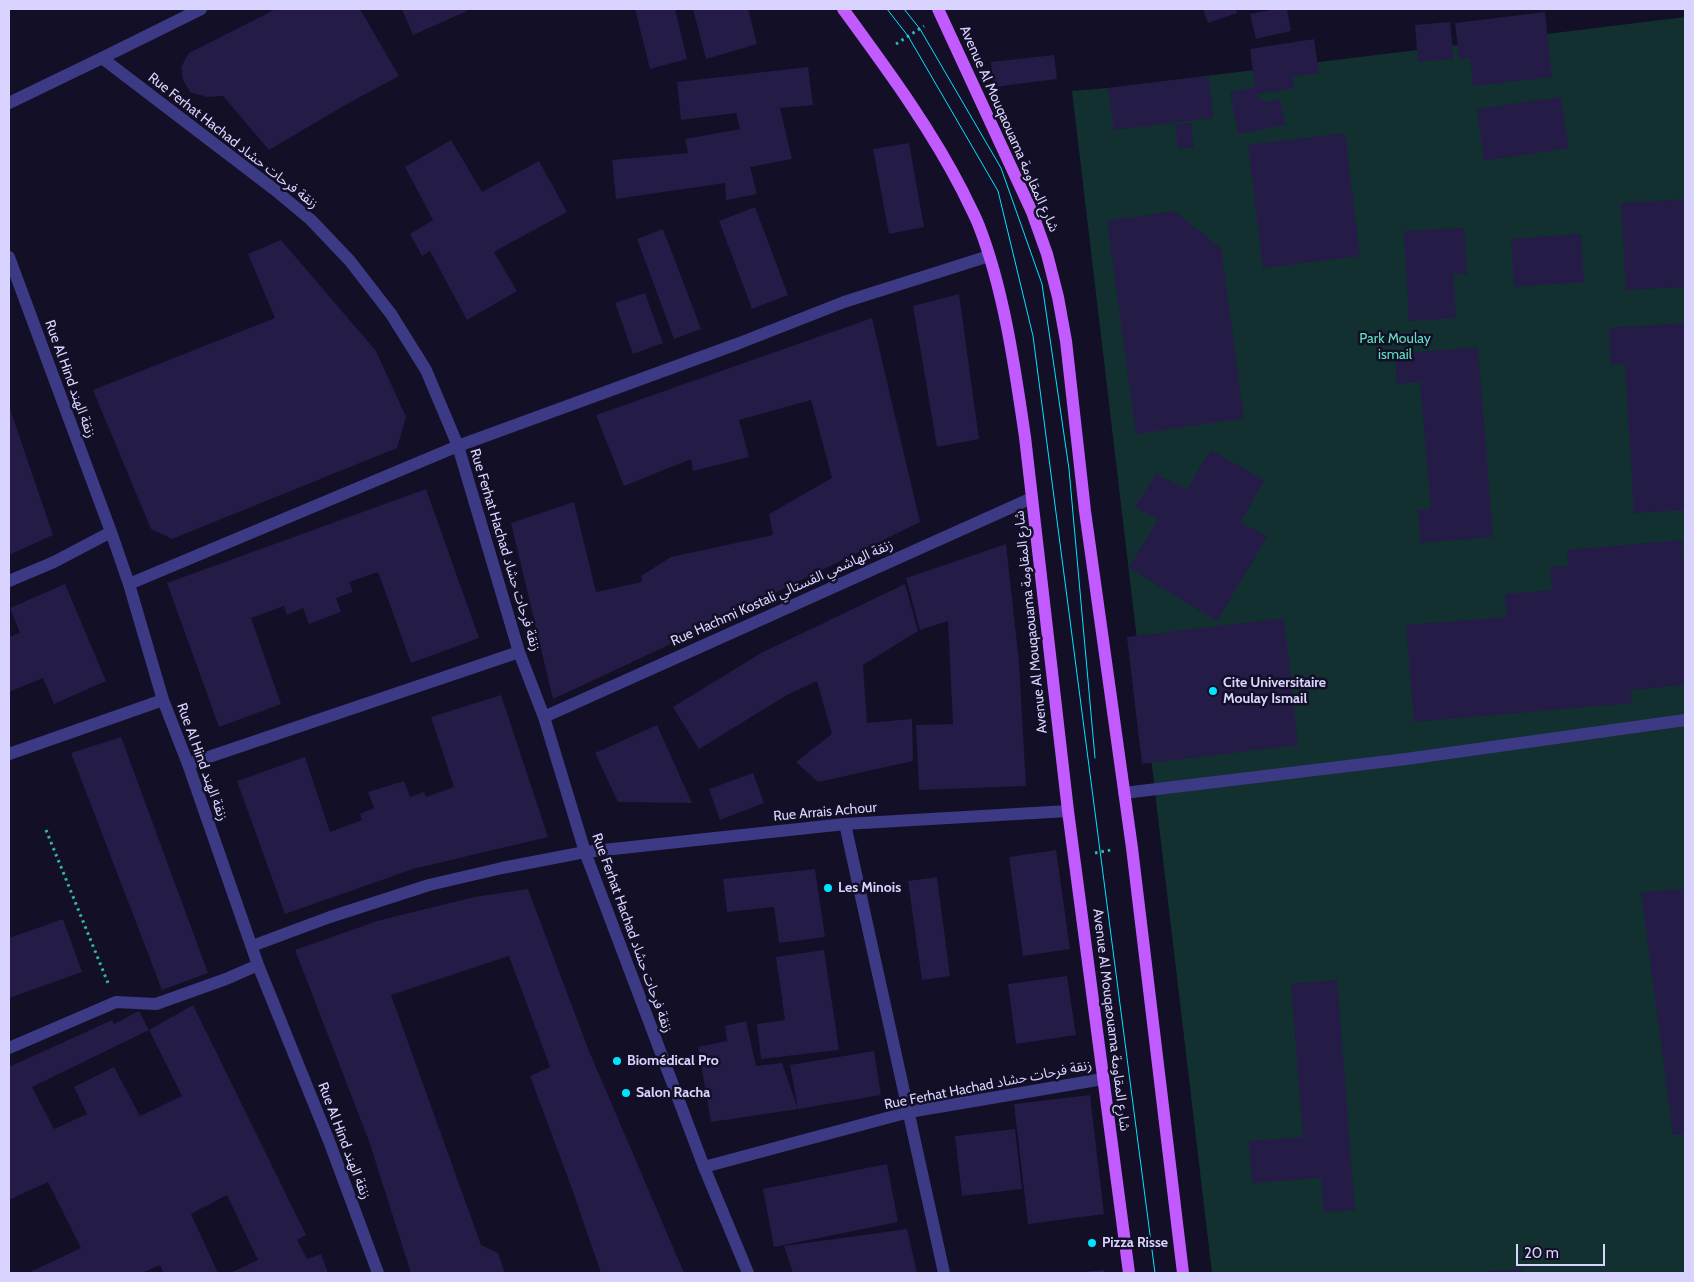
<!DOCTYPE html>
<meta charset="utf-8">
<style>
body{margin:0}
#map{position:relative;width:1694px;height:1282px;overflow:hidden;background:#130f26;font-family:Cabin,sans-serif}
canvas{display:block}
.frame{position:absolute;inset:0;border:10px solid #d9d4ff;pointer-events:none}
.scale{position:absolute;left:1516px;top:1244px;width:89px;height:22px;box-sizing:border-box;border:2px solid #d9d4ff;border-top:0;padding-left:6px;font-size:15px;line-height:18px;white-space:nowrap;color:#d9d4ff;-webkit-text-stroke:4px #130f26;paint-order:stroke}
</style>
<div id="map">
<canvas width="1694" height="1282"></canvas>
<div class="frame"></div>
<div class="scale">20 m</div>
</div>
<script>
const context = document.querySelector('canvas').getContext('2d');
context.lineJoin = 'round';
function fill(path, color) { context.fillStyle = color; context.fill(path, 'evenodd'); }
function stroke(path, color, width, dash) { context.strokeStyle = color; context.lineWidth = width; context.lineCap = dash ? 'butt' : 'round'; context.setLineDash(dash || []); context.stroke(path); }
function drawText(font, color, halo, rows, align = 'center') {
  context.font = font + ' Cabin,"Noto Sans Arabic",sans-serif'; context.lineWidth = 5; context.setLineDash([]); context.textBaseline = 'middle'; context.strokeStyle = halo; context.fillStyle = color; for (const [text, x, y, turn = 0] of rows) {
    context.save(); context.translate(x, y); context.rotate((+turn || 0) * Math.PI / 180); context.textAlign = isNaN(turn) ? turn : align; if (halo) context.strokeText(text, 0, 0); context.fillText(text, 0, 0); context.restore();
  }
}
const green = new Path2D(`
 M1685,17V1273H1212L1072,91L1108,88Z`);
const building = new Path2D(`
 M276,9H360L399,76L347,104L269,150L223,96L207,97L190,92L183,80L181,67L189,53Z
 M402,9H466L467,11L413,35Z
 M635,9H675L687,59L650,69Z
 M693,9H748L757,44L706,59Z
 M1203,9H1236L1237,13L1208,23Z
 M1275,9H1287L1291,31L1256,39L1250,14Z
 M1545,12L1552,77L1473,86L1470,57L1459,59L1455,23Z
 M1450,22L1454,59L1418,62L1415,25Z
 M1314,39L1319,73L1293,77L1294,88L1256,94L1259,99L1266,102L1280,99L1285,125L1238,134L1230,92L1255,87L1250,49Z
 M1054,55L1057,79L994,87L991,62Z
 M808,67L813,105L780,108L792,159L750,167L757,194L726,200L725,183L616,199L612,160L688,153L685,139L740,129L736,113L681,120L677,82Z
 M1209,76L1213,118L1114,130L1108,88Z
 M1561,97L1569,148L1484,161L1477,109Z
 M1191,123L1194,147L1178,149L1175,125Z
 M1345,133L1360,256L1263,268L1248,145Z
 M451,140L482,192L539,161L567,212L494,252L517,291L467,320L430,251L422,256L410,234L433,220L405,167Z
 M909,143L924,227L889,234L873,149Z
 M1685,199V287L1626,290L1621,203Z
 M755,207L788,295L752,309L719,221Z
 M1174,211L1221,248L1244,418L1136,434L1107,221Z
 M1464,228L1467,274H1453L1456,318L1409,321L1404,231Z
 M663,229L701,329L674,339L637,239Z
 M1581,234L1584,282L1514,287L1511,239Z
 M281,240L376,351L406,417L397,448L172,539L151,529L93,390L275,318L248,254Z
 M645,293L663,343L633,354L615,303Z
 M959,294L979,439L937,447L913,306Z
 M872,318L920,522L656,651L553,699L511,523L574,502L596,592L642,582L641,576L671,557L773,535L769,514L832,478L811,400L739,420L749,457L693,471L691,459L624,486L596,415Z
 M1685,323V510L1634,513L1625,364L1611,365L1609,328Z
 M1478,347L1493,537L1421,543L1418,510L1431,509L1420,382L1397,384L1395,354Z
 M9,406L53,535L9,555Z
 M1211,450L1264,480L1241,522L1267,537L1217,621L1129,568L1158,519L1135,507L1156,474L1187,489Z
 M426,489L479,638L411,663L378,572L349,582L353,592L336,598L341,612L309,624L303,608L287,615L284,606L251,618L281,704L219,727L167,583Z
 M1682,540L1685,584V685L1631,690L1632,703L1414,722L1406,625L1507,617L1505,594L1552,590L1550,568L1568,566L1567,550Z
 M1006,544L1019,662L1026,786L919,790L916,725L953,724L948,621L920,630L906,578Z
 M65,584L106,681L54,704L43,678L9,692V637L20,633L10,608Z
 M905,584L918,631L863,665L867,723L912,719L913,761L818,782L796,762L832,734L817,681L787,695L699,749L673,707L761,653Z
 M1284,618L1298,745L1142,764L1127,637Z
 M501,695L548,837L413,869L285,914L237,781L305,757L330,832L362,820L360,814L374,808L368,792L404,781L410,797L424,792L426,797L454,787L431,717Z
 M657,725L692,803L618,802L595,753Z
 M121,737L208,973L162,990L71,753Z
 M753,773L764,803L720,820L709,789Z
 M1056,850L1070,949L1023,956L1009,857Z
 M815,869L825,937L779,943L774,907L727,912L723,879Z
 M937,877L950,976L922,980L908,881Z
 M528,889L589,1051L684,1273H601L572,1189L530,1076L550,1067L509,956L391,995L481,1245L498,1253L505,1273H411L369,1141L295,950L377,921L474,897Z
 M1685,889V1134L1673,1135L1641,892Z
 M63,919L82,972L9,998V938Z
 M824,950L839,1050L761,1059L757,1024L785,1020L776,957Z
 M1067,976L1076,1035L1016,1044L1008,984Z
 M1337,980L1355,1210L1324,1212L1321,1178L1252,1183L1249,1141L1303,1137L1291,984Z
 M193,1005L306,1235L297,1240L307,1259L321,1254L328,1273H230L258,1260L227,1195L191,1214L218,1273H164L160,1265L142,1273H28L81,1248L48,1182L9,1200V1067L112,1020L114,1024L139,1011L149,1030L32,1087L54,1129L87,1114L74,1087L114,1067L140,1116L182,1096L149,1030Z
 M746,1021L756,1066L782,1063L798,1109L790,1065L874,1051L881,1095L798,1109L711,1122L698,1047L727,1041L725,1026Z
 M1090,1095L1104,1214L1028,1224L1014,1104Z
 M1015,1129L1022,1189L962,1196L955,1136Z
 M887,1164L898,1222L774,1247L763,1189Z
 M907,1229L917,1273H793L784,1246Z
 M1523,1269V1273H1483L1482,1272Z
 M1104,1270V1273H1083V1272Z`);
const path = new Path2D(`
 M896,44L924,26
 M46,830L108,983
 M1095,853L1111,850`);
const minor = new Path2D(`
 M102,58L275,190L311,220L350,261L391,314L426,370L458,446L519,652L544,717L585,852L704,1167L748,1273
 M9,103L102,58L201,9
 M9,257L111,532L129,584L163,700L188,764L258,965L329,1141L378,1273
 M9,581L54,562L111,532
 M129,584L458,446L737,344L844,302L989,256
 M544,717L1032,498
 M9,754L163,700
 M188,764L519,652
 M1124,793L1406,759L1685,720
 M845,824L944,1273
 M252,946L330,917L429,885L502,868L585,852L845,824L1068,811
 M9,1048L116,1002L156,1004L226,979L258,965
 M704,1167L909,1112L1103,1079`);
const major = new Path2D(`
 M843,9C886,68 930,127 963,192C968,203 975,215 979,226C1004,290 1015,369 1025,437L1068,811L1129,1273
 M938,9L1032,212L1047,254L1058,297L1066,341L1085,511L1132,848L1183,1273`);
const tram = new Path2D(`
 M887,9L908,36L998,191L1033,336L1155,1273
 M904,9L920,29L1001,168L1042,284L1069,469L1095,758`);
const markers = [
 [1213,691,5,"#00e5ff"],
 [828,888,5,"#00e5ff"],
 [617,1061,5,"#00e5ff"],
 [626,1093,5,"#00e5ff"],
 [1092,1243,5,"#00e5ff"]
];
const streetNames = [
 ["Avenue Al Mouqaouama شارع المقاومة",1009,129,66],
 ["Rue Ferhat Hachad زنقة فرحات حشاد",233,141,38],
 ["Rue Al Hind زنقة الهند",70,379,70],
 ["Rue Ferhat Hachad زنقة فرحات حشاد",505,550,73],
 ["Rue Hachmi Kostali زنقة الهاشمي القستالي",782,593,-24],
 ["Avenue Al Mouqaouama شارع المقاومة",1031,622,-96],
 ["Rue Al Hind زنقة الهند",202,762,70],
 ["Rue Arrais Achour",825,812,-5],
 ["Rue Ferhat Hachad زنقة فرحات حشاد",632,933,70],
 ["Avenue Al Mouqaouama شارع المقاومة",1111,1020,83],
 ["Rue Ferhat Hachad زنقة فرحات حشاد",988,1085,-11],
 ["Rue Al Hind زنقة الهند",344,1141,69]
];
const parkNames = [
 ["Park Moulay",1395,339],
 ["ismail",1395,355]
];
const poiNames = [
 ["Cite Universitaire",1223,683],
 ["Moulay Ismail",1223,699],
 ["Les Minois",838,888],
 ["Biomédical Pro",627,1061],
 ["Salon Racha",636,1093],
 ["Pizza Risse",1102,1243]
];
fill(green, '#12302f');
fill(building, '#241b47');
stroke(path, '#2fb8b0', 3, [2.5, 4]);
stroke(minor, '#3d3a85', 12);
stroke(major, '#c25bff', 12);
stroke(tram, '#00e5ff', 1);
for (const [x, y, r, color] of markers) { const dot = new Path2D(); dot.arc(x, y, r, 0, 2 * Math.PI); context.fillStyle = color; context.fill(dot); stroke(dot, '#130f26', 2); }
drawText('14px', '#d9d4ff', '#130f26', streetNames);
drawText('14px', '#5fe0c0', '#130f26', parkNames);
drawText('bold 14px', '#d9d4ff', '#130f26', poiNames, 'left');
</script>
